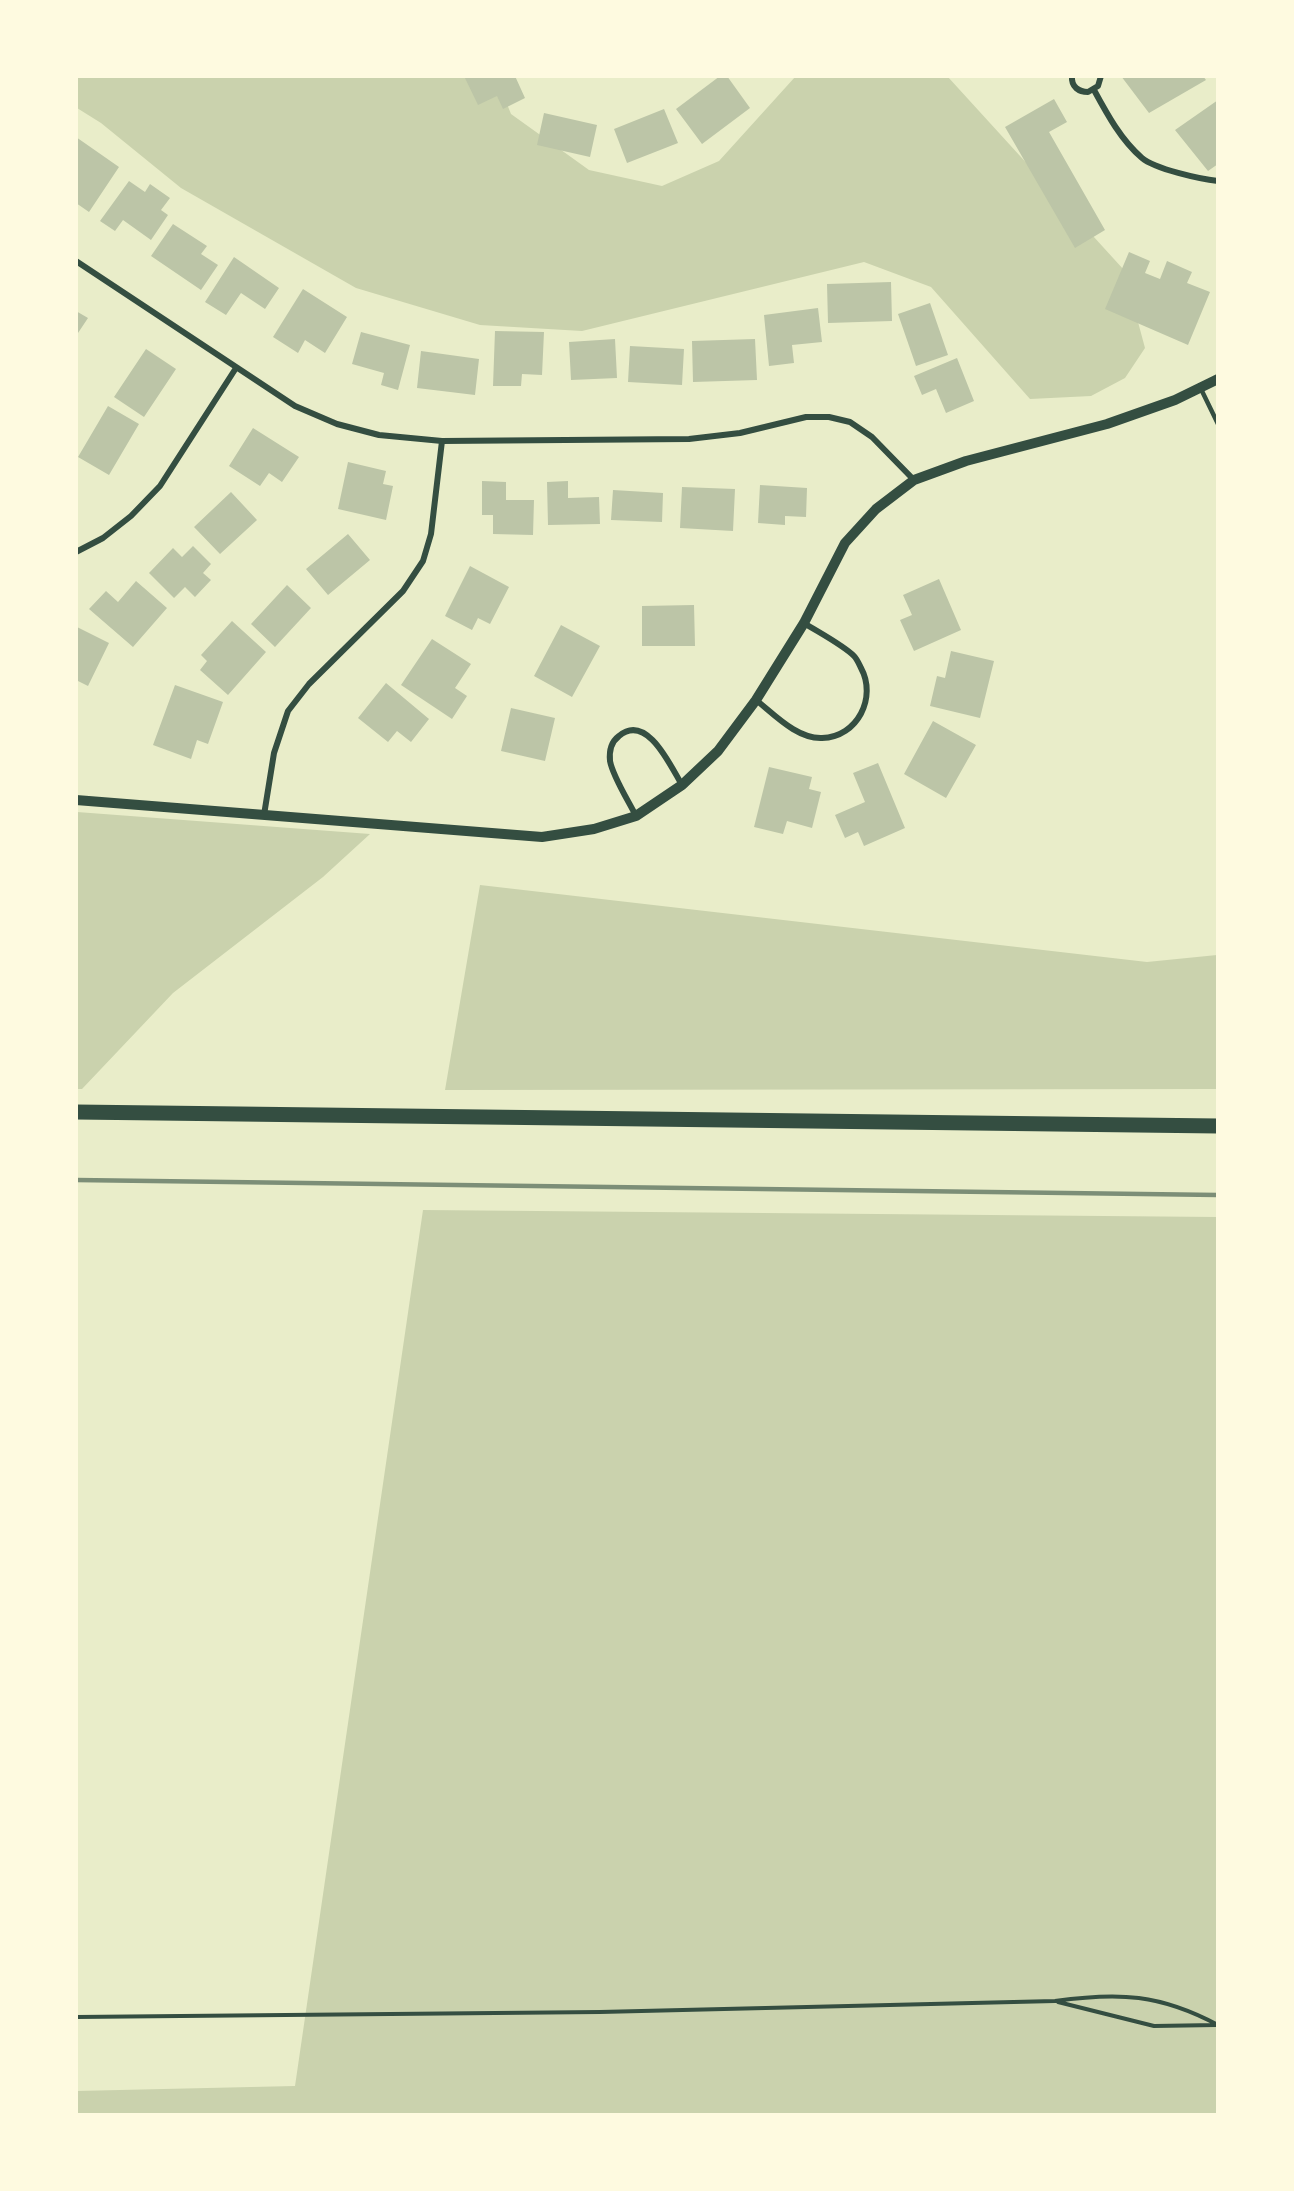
<!DOCTYPE html>
<style>
body{margin:0}
#map{position:relative;width:1294px;height:2191px;overflow:hidden;background:#e9edc9;font-family:"Nunito Sans",sans-serif}
canvas{display:block}
.frame{position:absolute;inset:0;border:78px solid #fefae0;pointer-events:none}
</style>
<div id="map">
<canvas width="1294" height="2191"></canvas>
<div class="frame"></div>
</div>
<script>
const context = document.querySelector('canvas').getContext('2d');
context.lineJoin = 'round';
function fill(path, color) { context.fillStyle = color; context.fill(path, 'evenodd'); }
function stroke(path, color, width, dash) { context.strokeStyle = color; context.lineWidth = width; context.lineCap = dash ? 'butt' : 'round'; context.setLineDash(dash || []); context.stroke(path); }
const green = new Path2D(`
 M76,77H496L511,114L589,170L662,186L719,161L795,77H948L1124,270L1145,348L1125,378L1091,396L1030,399L931,287L864,262L582,331L480,325L356,288L181,188L101,123L77,108Z
 M77,812L370,834L323,877L173,993L82,1089H77Z
 M480,885L1147,962L1217,955V1089L445,1090Z
 M423,1210L1217,1217V2114H77L76,2091L295,2086Z`);
const building = new Path2D(`
 M464,76H515L525,98L503,109L497,96L478,105Z
 M720,76H727L750,108L702,144L676,109Z
 M1121,76H1203L1206,80L1149,113Z
 M1054,99L1067,122L1049,132L1105,230L1075,248L1005,127Z
 M1218,100V164L1208,171L1175,130Z
 M664,109L678,143L627,163L614,129Z
 M544,113L597,125L590,157L537,145Z
 M76,137L119,167L89,212L76,203Z
 M129,181L145,192L150,184L170,198L161,210L168,215L151,240L123,220L115,231L100,221Z
 M173,224L207,246L201,254L218,265L201,290L151,256Z
 M1129,252L1150,261L1145,273L1160,279L1167,261L1192,272L1187,283L1210,292L1188,345L1105,309Z
 M234,257L279,288L265,309L241,293L226,315L205,302Z
 M891,282L892,321L828,323L827,284Z
 M303,289L347,317L325,353L305,340L298,353L273,337Z
 M930,303L948,355L916,366L898,314Z
 M818,308L822,342L792,345L794,363L769,366L764,315Z
 M76,311L88,318L76,336Z
 M495,331L544,332L542,375L522,374L521,386H493Z
 M361,332L410,345L398,390L381,385L384,373L352,364Z
 M615,339L617,378L571,380L569,342Z
 M755,339L757,380L693,382L692,341Z
 M630,346L684,349L682,385L628,382Z
 M146,349L176,369L144,417L114,397Z
 M421,351L479,359L475,395L417,388Z
 M957,358L974,401L946,413L936,389L922,395L914,376Z
 M108,406L139,424L109,475L78,457Z
 M253,428L299,457L282,482L269,473L260,486L229,466Z
 M348,462L386,471L383,484L393,486L386,520L338,509Z
 M482,481L506,482V500H534L533,535L493,534V515H482Z
 M568,481V498L599,497L600,524L548,525L547,482Z
 M760,485L807,488L806,517L785,516V525L758,523Z
 M682,487L735,489L733,531L680,528Z
 M613,490L663,493L662,522L611,520Z
 M231,492L257,520L220,554L194,527Z
 M348,534L370,560L328,595L306,569Z
 M193,546L211,564L203,573L211,580L195,597L185,587L174,598L149,573L173,548L182,557Z
 M470,566L509,587L490,624L478,618L472,630L445,616Z
 M939,579L961,630L914,651L900,620L912,615L903,595Z
 M136,581L167,608L133,647L89,609L106,591L118,602Z
 M287,585L311,608L275,647L251,624Z
 M694,605L695,646H642V606Z
 M232,621L266,652L228,695L200,670L207,661L201,655Z
 M561,625L600,646L572,697L534,676Z
 M77,627L109,643L88,686L76,680Z
 M432,639L471,664L455,688L467,696L452,719L401,685Z
 M951,651L994,661L980,718L930,706L937,676L945,678Z
 M386,683L429,719L411,742L397,731L388,742L358,718Z
 M175,685L223,702L208,744L197,740L191,759L153,745Z
 M511,708L555,718L545,761L501,751Z
 M933,721L976,745L946,798L904,774Z
 M878,763L905,828L864,846L858,832L845,838L835,815L865,802L853,773Z
 M769,767L812,777L809,789L821,792L812,828L787,821L783,834L754,827Z`);
const path = new Path2D(`
 M1058,2002L1154,2026L1216,2025
 M76,2017L600,2012L1055,2001C1119,1992 1160,1994 1218,2025`);
const service = new Path2D(`
 M1201,389L1218,424`);
const minor = new Path2D(`
 M1072,76C1071,87 1079,92 1088,92L1098,86L1101,76
 M1094,90C1107,114 1121,140 1142,158C1155,169 1200,179 1218,181
 M76,261L295,406L337,424L379,435L442,441L689,439L740,433L806,417H829L850,422L872,437L914,480
 M76,552L103,538L131,516L160,486L236,368
 M756,700C775,715 797,739 822,738C858,737 877,697 861,668C859,664 857,659 854,656C843,645 818,632 804,623
 M264,815L274,753L288,711L309,684L403,591L423,561L431,534L442,441
 M636,816C628,800 613,777 610,761C609,751 611,742 619,736C647,712 671,767 682,785`);
const tertiary = new Path2D(`
 M76,800L542,837L594,829L636,816L682,785L718,751L756,700L804,623L845,543L876,509L914,480L966,461L1107,424L1175,400L1218,379`);
const primary = new Path2D(`
 M76,1112L1218,1126`);
const rail = new Path2D(`
 M76,1180L1218,1195`);
fill(green, '#cad2ad');
fill(building, '#bcc5a7');
stroke(path, '#344e41', 4);
stroke(service, '#344e41', 4.5);
stroke(minor, '#344e41', 6);
stroke(tertiary, '#344e41', 10);
stroke(primary, '#344e41', 15);
stroke(rail, '#7c8e77', 4.5);
</script>
